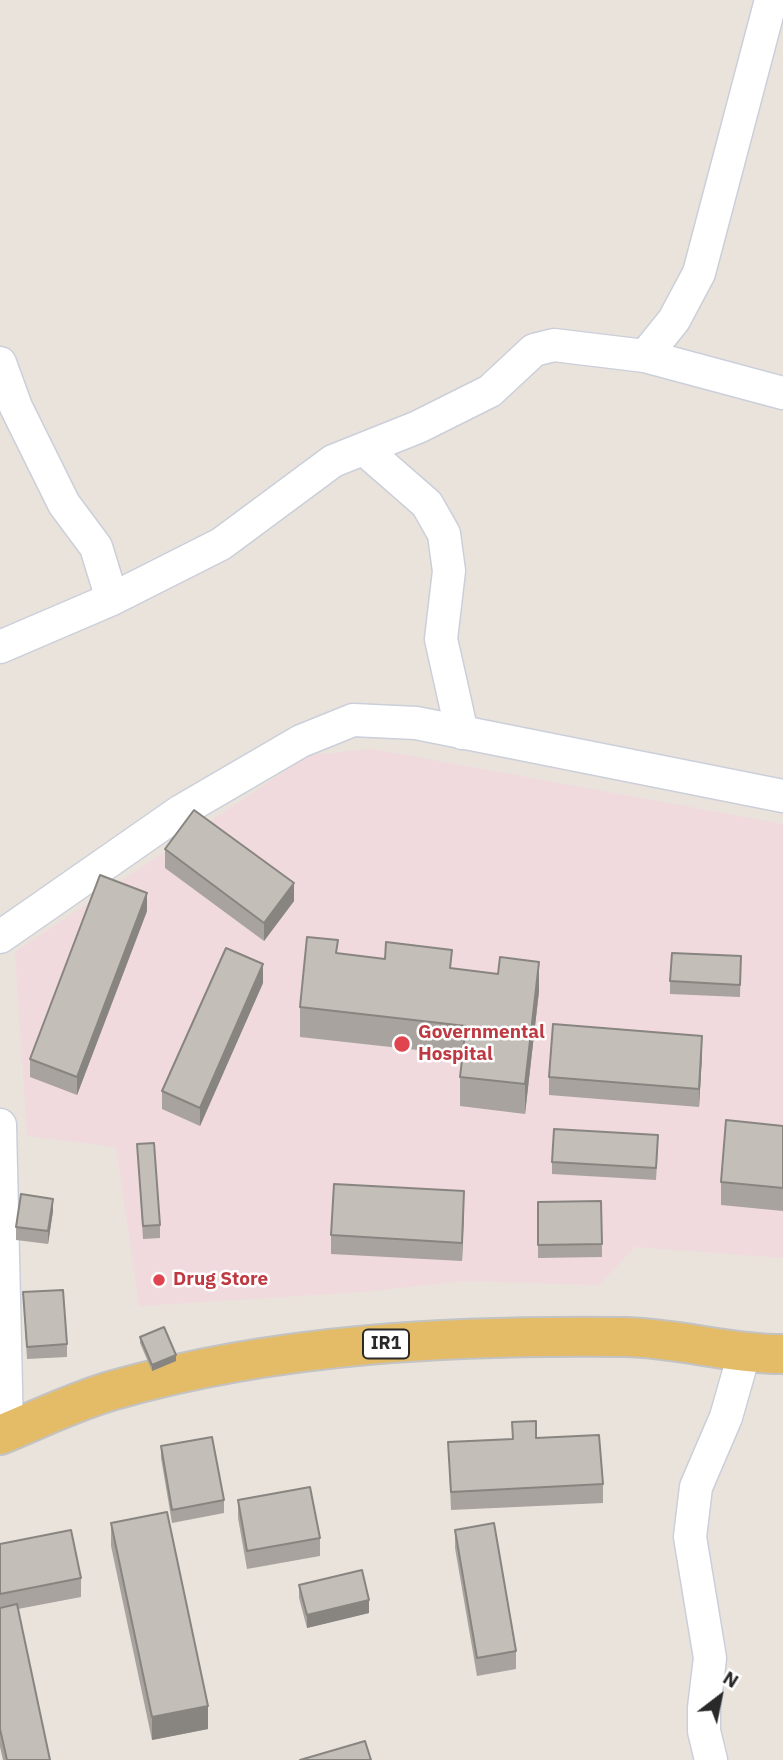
<!DOCTYPE html>
<style>
body{margin:0}
#map{position:relative;width:783px;height:1760px;overflow:hidden;background:#eae3dc;font-family:"IBM Plex Sans",sans-serif}
canvas{display:block}
.north{position:absolute;left:685px;top:1662px;width:70px;height:70px;-webkit-text-stroke:5px #fff;paint-order:stroke;rotate:32deg;font-size:19px;font-weight:700;line-height:28px;text-align:center;color:#292929}
.north::after{content:'';display:block;margin:auto;width:24px;height:32px;background:#292929;clip-path:polygon(50% 0,100% 100%,50% 72%,0 100%)}
</style>
<div id="map">
<canvas width="783" height="1760"></canvas>
<div class="north">N</div>
</div>
<script>
const context = document.querySelector('canvas').getContext('2d');
context.lineJoin = 'round';
function fill(path, color) { context.fillStyle = color; context.fill(path, 'evenodd'); }
function stroke(path, color, width, dash) { context.strokeStyle = color; context.lineWidth = width; context.lineCap = dash ? 'butt' : 'round'; context.setLineDash(dash || []); context.stroke(path); }
function drawText(font, color, halo, rows, align = 'center') {
  context.font = font + ' "IBM Plex Sans",sans-serif'; context.lineWidth = 5; context.setLineDash([]); context.textBaseline = 'middle'; context.strokeStyle = halo; context.fillStyle = color; for (const [text, x, y, turn = 0] of rows) {
    context.save(); context.translate(x, y); context.rotate((+turn || 0) * Math.PI / 180); context.textAlign = isNaN(turn) ? turn : align; if (halo) context.strokeText(text, 0, 0); context.fillText(text, 0, 0); context.restore();
  }
}
const medical = new Path2D(`
 M373,749L783,824V1258L635,1247L599,1285L464,1281L362,1292L139,1306L116,1147L27,1136L15,952L309,755Z`);
const street = new Path2D(`
 M645,356L674,320L699,273L771,0
 M0,363L16,407L64,504L96,547L112,599
 M364,449L427,504L444,534L449,571L441,639L462,733
 M0,647L112,599L221,544L333,461L418,427L490,391L534,350L554,345L645,356L783,393
 M0,937L181,811L301,741L353,720L416,723L783,796
 M0,1125L7,1432
 M711,1760L704,1731V1708L710,1658L690,1537L696,1487L726,1417L744,1354`);
const primary = new Path2D(`
 M0,1435C37,1420 75,1401 114,1390C279,1343 454,1335 625,1337C678,1338 729,1354 783,1354`);
const wall = new Path2D(`
 M165,849L294,901L264,941L165,868Z
 M147,911L77,1095L30,1077V1059Z
 M338,953L452,968L539,991L525,1114L460,1106V1077L463,1055L300,1037V1007Z
 M741,956L740,997L670,994V981Z
 M263,983L200,1126L162,1109V1091Z
 M702,1055L699,1107L549,1095V1077Z
 M783,1126V1211L721,1205V1182Z
 M137,1144L160,1225V1238L143,1239Z
 M658,1148L656,1180L552,1174V1162Z
 M538,1202L602,1244V1257L538,1258Z
 M464,1209L462,1261L331,1254V1235Z
 M53,1211L48,1244L16,1240V1227Z
 M23,1292L67,1344V1357L27,1359Z
 M140,1337L176,1361L152,1371L140,1343Z
 M512,1422L603,1484V1503L451,1510L448,1442L512,1439Z
 M161,1446L224,1500V1513L172,1523L161,1458Z
 M238,1500L320,1538V1556L247,1569L238,1518Z
 M111,1523L208,1729L152,1740L111,1546Z
 M455,1530L516,1651V1669L477,1676L455,1548Z
 M0,1544L81,1578V1597L18,1609L50,1760H3L0,1747Z
 M299,1585L369,1613L307,1628L299,1598Z`);
const shadedWall = new Path2D(`
 M294,883V901L264,941V923Z
 M147,893V911L77,1095V1077Z
 M539,962V991L525,1114V1084Z
 M263,964V983L200,1126V1108Z
 M702,1036V1055L699,1107V1089Z
 M464,1191V1209L462,1261V1243Z
 M53,1199V1211L48,1244V1231Z
 M176,1355V1361L152,1371V1365Z
 M369,1600V1613L307,1628V1615Z
 M208,1706V1729L152,1740V1717Z`);
const building = new Path2D(`
 M194,810L294,883L264,923L165,849Z
 M100,875L147,893L77,1077L30,1059Z
 M307,937L338,940L336,953L385,959L386,942L452,950L450,968L498,974L500,957L539,962L525,1084L460,1077L466,1026L300,1007Z
 M226,948L263,964L200,1108L162,1091Z
 M672,953L741,956L740,985L670,981Z
 M553,1024L702,1036L699,1089L549,1077Z
 M726,1120L783,1126V1188L721,1182Z
 M554,1129L658,1135L656,1168L552,1162Z
 M154,1143L160,1225L143,1226L137,1144Z
 M334,1184L464,1191L462,1243L331,1235Z
 M21,1194L53,1199L48,1231L16,1227Z
 M601,1201L602,1244L538,1245V1202Z
 M63,1290L67,1344L27,1347L23,1292Z
 M164,1327L176,1355L152,1365L140,1337Z
 M536,1421V1438L599,1435L603,1484L451,1492L448,1442L513,1439L512,1422Z
 M212,1437L224,1500L172,1510L161,1446Z
 M310,1487L320,1538L247,1551L238,1500Z
 M167,1512L208,1706L152,1717L111,1523Z
 M494,1523L516,1651L477,1658L455,1530Z
 M71,1530L81,1578L0,1594V1544Z
 M362,1570L369,1600L307,1615L299,1585Z
 M17,1604L50,1760H7L0,1729V1608Z
 M365,1741L371,1760H300Z`);
const markers = [
 [402,1044,9,"#e0444e"],
 [159,1280,7,"#e0444e"]
];
const shields = [
 [386,1344,46]
];
const shieldNames = [
 ["IR1",386,1344]
];
const healthNames = [
 ["Governmental",418,1033],
 ["Hospital",418,1055],
 ["Drug Store",173,1280]
];
fill(medical, '#f0dadd');
stroke(street, '#cbcfda', 35);
stroke(primary, '#c3c3c3', 42);
stroke(street, '#fff', 32);
stroke(primary, '#e4bc68', 38);
fill(wall, '#a8a39e');
fill(shadedWall, '#888581');
fill(building, '#c3beb8');
stroke(building, '#888581', 2);
for (const [x, y, r, color] of markers) { const dot = new Path2D(); dot.arc(x, y, r, 0, 2 * Math.PI); context.fillStyle = color; context.fill(dot); stroke(dot, '#fff', 2.5); }
for (const [x, y, w] of shields) { const box = new Path2D(); box.roundRect(x - w / 2, y - 14.5, w, 29, 5); context.fillStyle = '#fff'; context.fill(box); stroke(box, '#292929', 2); }
drawText('bold 18px', '#292929', null, shieldNames);
drawText('bold 19px', '#be3a42', '#fff', healthNames, 'left');
</script>
